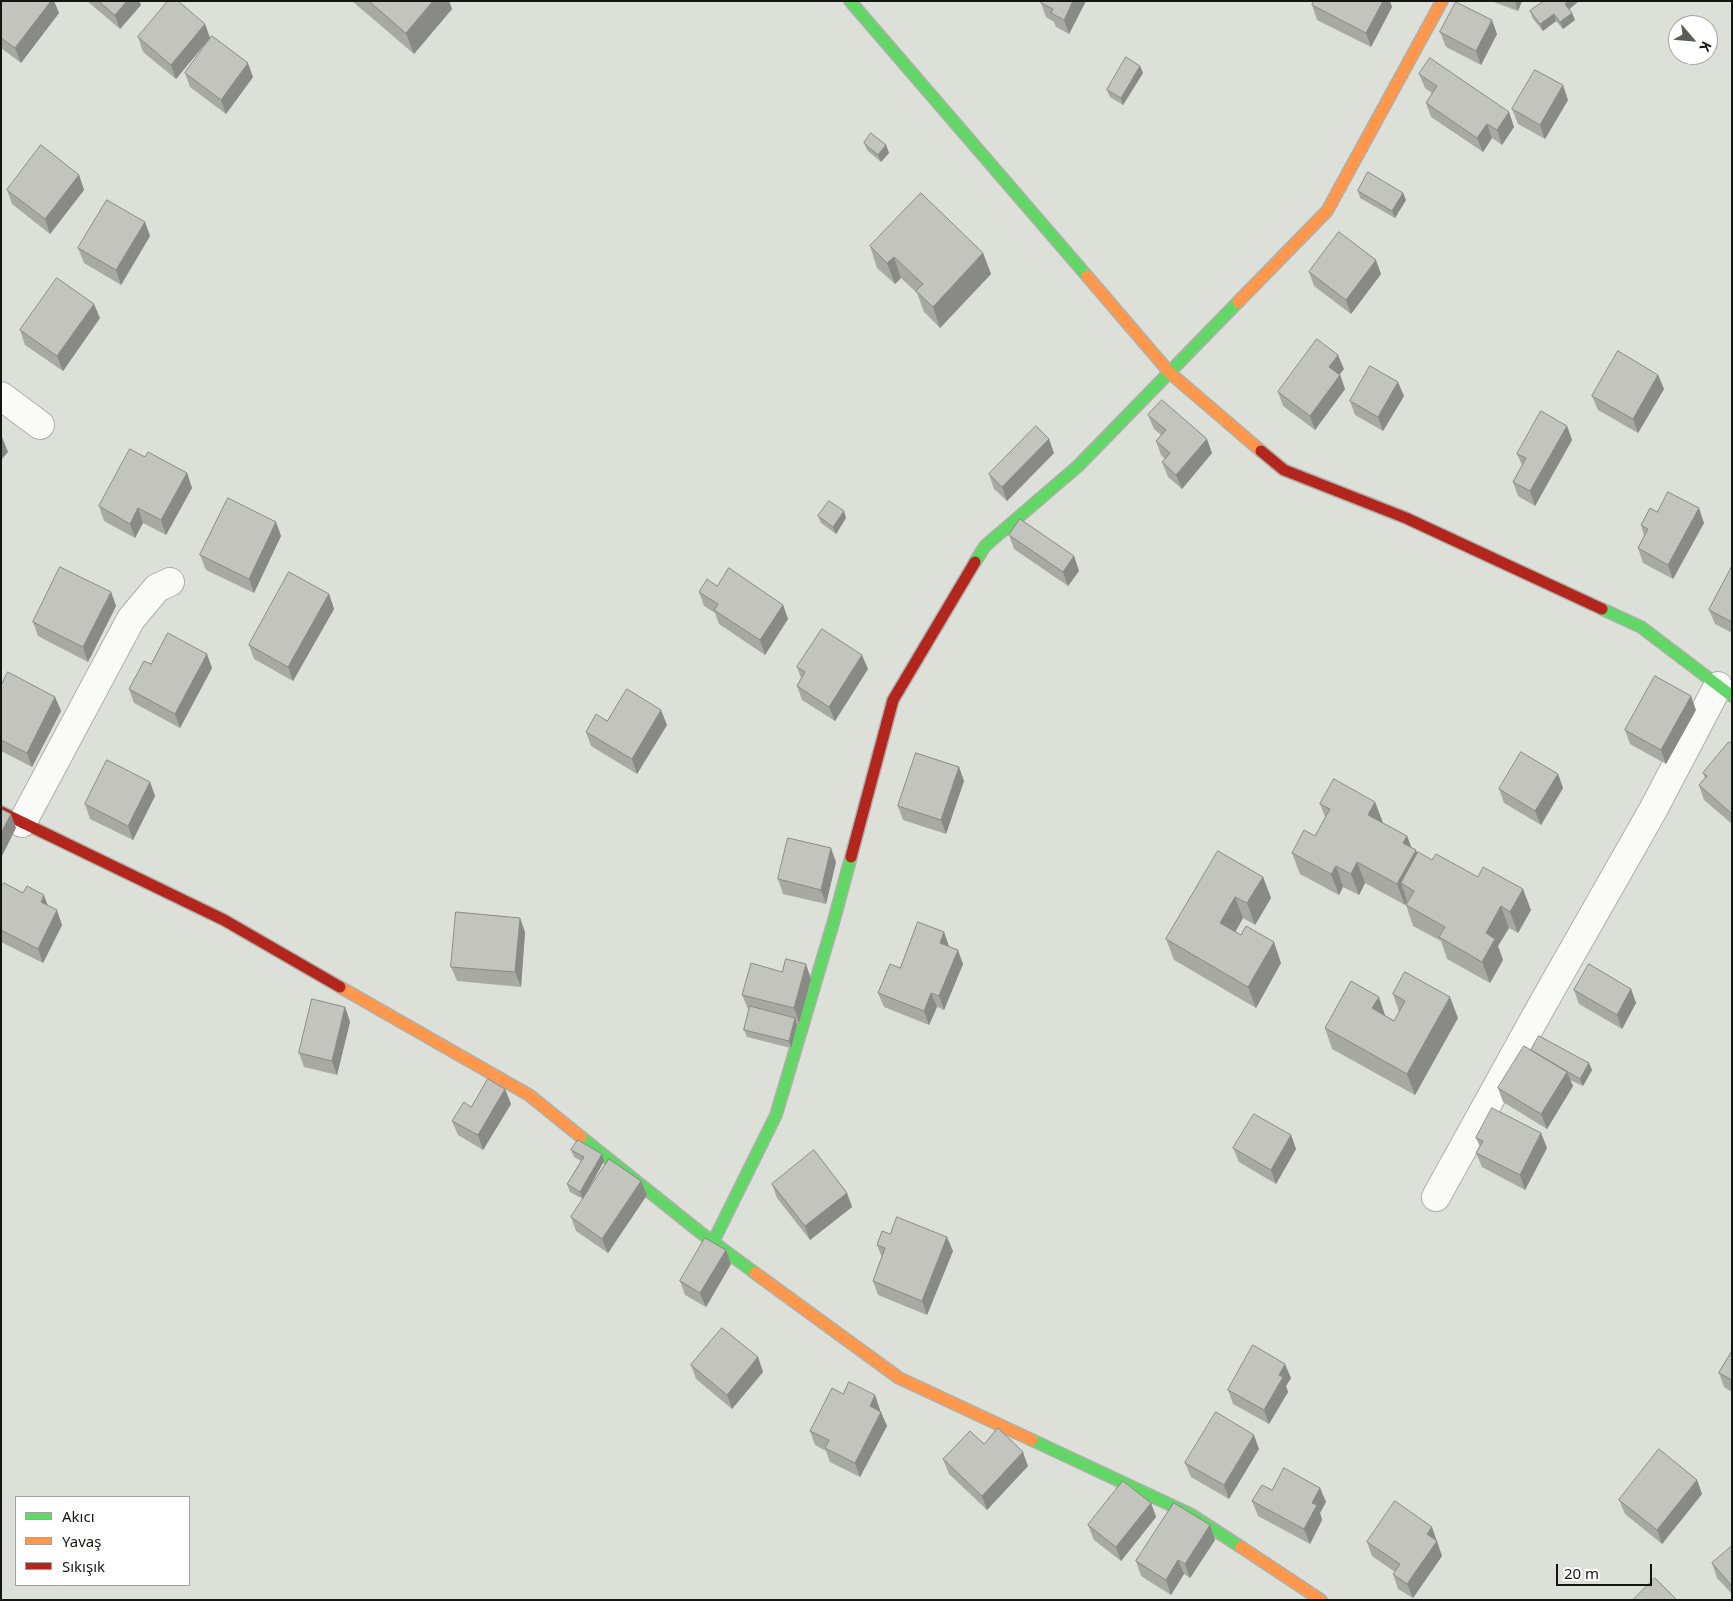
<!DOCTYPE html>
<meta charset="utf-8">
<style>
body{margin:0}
#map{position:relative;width:1733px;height:1601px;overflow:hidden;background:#dde0d8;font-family:"Noto Sans",sans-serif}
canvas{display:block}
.frame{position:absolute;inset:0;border:2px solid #141611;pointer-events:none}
.legend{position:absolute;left:15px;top:1496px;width:175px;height:90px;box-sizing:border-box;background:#fff;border:1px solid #a1a2a0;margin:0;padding:6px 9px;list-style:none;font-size:15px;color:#141611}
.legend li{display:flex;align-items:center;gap:10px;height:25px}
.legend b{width:25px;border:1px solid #a1a2a0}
.north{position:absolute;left:1668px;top:15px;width:50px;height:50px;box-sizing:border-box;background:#fff;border:1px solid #a1a2a0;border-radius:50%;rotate:117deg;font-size:14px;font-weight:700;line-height:20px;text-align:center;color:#141611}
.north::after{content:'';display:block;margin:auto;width:18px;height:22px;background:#5a5d57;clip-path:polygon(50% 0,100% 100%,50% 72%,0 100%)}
.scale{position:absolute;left:1556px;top:1564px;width:96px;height:22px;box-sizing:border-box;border:2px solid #141611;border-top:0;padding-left:6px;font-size:15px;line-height:18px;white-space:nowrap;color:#141611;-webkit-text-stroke:4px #fff;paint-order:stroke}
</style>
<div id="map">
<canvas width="1733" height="1601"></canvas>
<div class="frame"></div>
<ul class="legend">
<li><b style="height:6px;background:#63d668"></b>Akıcı</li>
<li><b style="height:6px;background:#ff974d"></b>Yavaş</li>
<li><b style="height:6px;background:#b3261e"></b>Sıkışık</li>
</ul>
<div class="north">K</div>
<div class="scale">20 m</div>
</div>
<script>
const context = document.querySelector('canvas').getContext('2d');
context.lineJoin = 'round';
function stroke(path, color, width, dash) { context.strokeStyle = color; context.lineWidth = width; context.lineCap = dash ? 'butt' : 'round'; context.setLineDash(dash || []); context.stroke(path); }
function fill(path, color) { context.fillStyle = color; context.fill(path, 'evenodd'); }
const street = new Path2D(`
 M1,396L40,425
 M22,823L131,619L157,588L170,582
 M1436,1197L1541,1007L1653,810L1718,686`);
const fast = new Path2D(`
 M850,1L1087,276
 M975,562L985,546L1078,466L1238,302
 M1602,609L1641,627L1732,696
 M581,1137L701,1233L755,1273
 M713,1242L776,1115L834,920L851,857
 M1032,1440L1190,1514L1241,1547`);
const slow = new Path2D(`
 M1087,276L1170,373L1261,451
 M1238,302L1327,211L1442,1
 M340,987L529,1095L581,1137
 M755,1273L899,1378L1032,1440
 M1241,1547L1321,1600`);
const jam = new Path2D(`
 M1261,451L1284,470L1406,518L1602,609
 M1,812L224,920L340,987
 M851,857L893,700L975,562`);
const wall = new Path2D(`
 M1,1H54L59,13L21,63L1,48Z
 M87,1H139L141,5L120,29Z
 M352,1H449L452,9L414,54Z
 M1042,1H1086L1069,34L1056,27L1054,22L1046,17L1041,3Z
 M1491,1H1522L1518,11Z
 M1544,1H1579L1569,9L1575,20L1563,29L1556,21L1543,31L1533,19L1530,11Z
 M1312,5L1392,7L1371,47L1317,20Z
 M205,24L210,38L176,79L143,52L138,37Z
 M1440,32L1497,34L1481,65L1446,47Z
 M1140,66L1143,73L1123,105L1110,97L1107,90Z
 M185,73L253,77L226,114L190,87Z
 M1419,74L1509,112L1514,127L1502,145L1492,138L1483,152L1431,117L1426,103L1432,93L1425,88Z
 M1568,100L1545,139L1518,124L1512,109Z
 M864,143L886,145L889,153L881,162L867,150Z
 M79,175L84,190L50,234L12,204L7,190Z
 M1358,191L1403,193L1406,200L1395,218L1360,198Z
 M145,222L150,236L121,285L84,263L78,248Z
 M870,246L983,253L991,274L940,328L924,312L917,293L901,278L895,284L877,268Z
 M1309,272L1381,274L1351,314L1314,286Z
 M100,318L63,371L25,345L20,330Z
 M1344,369L1340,374L1345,389L1315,430L1283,406L1278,392Z
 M1658,375L1664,389L1638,433L1598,410L1592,396Z
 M1404,396L1383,431L1355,415L1350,401Z
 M1148,415L1212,453L1182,489L1168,477L1162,462L1165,459L1161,455L1156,441L1161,435L1154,429Z
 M1567,426L1572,440L1535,506L1518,496L1513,482L1522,465L1517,454Z
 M1054,453L1007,501L994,489L989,474Z
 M145,457L187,473L192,488L166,535L143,523L135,538L104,521L99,506Z
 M1657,512L1704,523L1673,579L1643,563L1638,548L1644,536L1641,525Z
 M818,516L846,518L836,534L821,523Z
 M276,522L281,536L254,593L206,570L200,555Z
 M1009,535L1074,556L1079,571L1068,586L1014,549Z
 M1732,566V633L1715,624L1709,610Z
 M111,592L116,606L88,662L38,636L33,622Z
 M699,592L783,605L788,619L765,655L719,624L715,613L704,606Z
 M329,594L334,609L293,681L254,659L249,645Z
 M151,664L212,668L180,728L134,703L129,689Z
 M797,667L868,669L835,721L802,700L797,686L801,678Z
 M1,686L55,697L61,711L32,767L1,751Z
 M1696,710L1666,764L1630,744L1625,730Z
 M607,721L667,725L637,774L591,746L586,732Z
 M1732,744V824L1704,800L1699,785L1705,778L1703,773Z
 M959,767L964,781L946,834L903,820L898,806Z
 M1558,774L1563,788L1541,825L1504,803L1499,789Z
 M150,782L155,796L133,840L90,819L85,804Z
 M1375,802L1383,823L1407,836L1411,847L1417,854L1531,910L1518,933L1509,928L1498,946L1503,960L1490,983L1447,959L1441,941L1413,926L1406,905L1407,901L1405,905L1365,883L1359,895L1343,887L1339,895L1300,874L1292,853L1315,836L1325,817L1320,804Z
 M836,862L826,904L783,894L778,879Z
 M1263,877L1271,898L1255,925L1243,918L1235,932L1281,963L1256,1008L1174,960L1166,939Z
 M1,887L23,893L48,906L62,925L43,963L1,942Z
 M525,932L521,987L457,981L451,967Z
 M944,932L949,946L963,964L944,1010L937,1007L929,1025L884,1007L878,993L900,968Z
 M782,972L811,979L799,1023L796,1022L797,1025L791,1048L747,1037L744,1030L749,1009H748L742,995Z
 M1631,989L1636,1003L1622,1029L1579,1004L1574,990Z
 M1393,994L1458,1018L1415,1095L1332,1049L1325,1028L1386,1016L1394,1021L1399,1012Z
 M345,1007L350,1022L337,1075L304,1067L299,1053Z
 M1531,1050L1589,1063L1592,1070L1583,1086L1570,1080L1573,1086L1547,1129L1503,1102L1498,1088Z
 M505,1089L511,1104L483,1150L458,1135L452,1121L471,1107Z
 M1541,1133L1547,1148L1525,1190L1482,1167L1476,1153L1480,1147L1476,1138Z
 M1291,1135L1296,1149L1276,1184L1239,1162L1233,1148Z
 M571,1150L604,1161L583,1199L570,1192L567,1184L581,1161L574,1157Z
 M772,1184L847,1193L852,1207L810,1240L777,1198Z
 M647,1195L608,1253L576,1231L571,1217Z
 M890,1234L953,1251L927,1315L878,1295L873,1281L882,1258L877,1245Z
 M731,1264L706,1307L685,1295L680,1281Z
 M1732,1351V1392L1724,1387L1719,1373Z
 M758,1357L763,1372L732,1409L696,1379L691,1365Z
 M1291,1378L1286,1386L1288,1392L1269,1424L1233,1404L1228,1390Z
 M843,1394L875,1395L880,1410V1411L887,1426L860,1477L830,1462L826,1451L815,1445L810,1431Z
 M984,1444L1028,1466L987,1510L949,1474L943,1459Z
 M1259,1449L1229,1499L1191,1477L1185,1463Z
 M1697,1480L1702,1494L1662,1544L1625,1514L1619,1500Z
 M1320,1488L1326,1502L1320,1513L1322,1520L1310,1544L1258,1516L1252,1501L1272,1490Z
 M1151,1503L1156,1517L1121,1561L1094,1540L1088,1525Z
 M1215,1540L1190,1578L1184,1574L1171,1595L1141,1576L1136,1561Z
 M1438,1541L1437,1542L1442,1556L1413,1598L1398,1589L1393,1574L1395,1572L1372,1556L1367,1542Z
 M1732,1546V1594L1717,1578L1712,1563Z`);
const shadedWall = new Path2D(`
 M51,1H54L59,13L21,63L15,48Z
 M127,1H139L141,5L120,29L115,15Z
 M433,1H449L452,9L414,54L406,33Z
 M1073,1H1086L1069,34L1064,20Z
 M1383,1H1390L1392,7L1371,47L1366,33Z
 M1515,1H1522L1518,11Z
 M1568,1H1579L1567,11L1565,4Z
 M1572,13L1575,20L1563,29L1560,22Z
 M1554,14L1556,21L1543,31L1540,24Z
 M1492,20L1497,34L1481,65L1476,51Z
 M205,24L210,38L176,79L171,65Z
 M248,63L253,77L226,114L221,100Z
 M1140,66L1143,73L1123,105L1121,98Z
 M1563,85L1568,100L1545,139L1540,125Z
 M1509,112L1514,127L1502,145L1497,130Z
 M1487,124L1492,138L1483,152L1477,138Z
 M886,145L889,153L881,162L878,155Z
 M79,175L84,190L50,234L45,219Z
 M1403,193L1406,200L1395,218L1392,211Z
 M145,222L150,236L121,285L116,270Z
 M983,253L991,274L940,328L933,307Z
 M894,257L901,278L895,284L887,263Z
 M1376,260L1381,274L1351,314L1346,300Z
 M94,304L100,318L63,371L57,356Z
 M1338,355L1344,369L1334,381L1329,367Z
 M1340,375L1345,389L1315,430L1310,416Z
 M1658,375L1664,389L1638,433L1633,419Z
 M1398,382L1404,396L1383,431L1378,417Z
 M1567,426L1572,440L1535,506L1530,491Z
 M2,437L8,452L1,460V439Z
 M1049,439L1054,453L1007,501L1002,487Z
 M1207,439L1212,453L1182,489L1176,475Z
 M187,473L192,488L166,535L161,520Z
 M138,508L143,523L135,538L130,524Z
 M1699,508L1704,523L1673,579L1668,565Z
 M844,511L846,518L836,534L833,527Z
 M276,522L281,536L254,593L249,579Z
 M1074,556L1079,571L1068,586L1063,572Z
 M111,592L116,606L88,662L83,647Z
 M329,594L334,609L293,681L288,667Z
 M783,605L788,619L765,655L760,640Z
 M207,654L212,668L180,728L175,714Z
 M862,655L868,669L835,721L829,707Z
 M1691,696L1696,710L1666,764L1661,750Z
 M55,697L61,711L32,767L27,753Z
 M661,710L667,725L637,774L632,759Z
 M959,767L964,781L946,834L941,820Z
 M1558,774L1563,788L1541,825L1535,811Z
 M150,782L155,796L133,840L128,826Z
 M1375,802L1383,823L1368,815Z
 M11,814L16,828L1,858V833Z
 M1407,836L1414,854L1416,850L1424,871L1401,883L1407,901L1405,905L1397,884L1403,843Z
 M831,848L836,862L826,904L821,890Z
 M1357,862L1365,883L1359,895L1351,874Z
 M1336,866L1343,887L1339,895L1331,874Z
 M1263,877L1271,898L1255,925L1247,903Z
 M1523,889L1531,910L1518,933L1510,912Z
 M44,895L49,909L41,902Z
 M1235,897L1243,918L1228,945L1220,923Z
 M1501,906L1509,928L1498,946L1503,960L1490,983L1482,962L1486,933Z
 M57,910L62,925L43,963L38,949Z
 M520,918L525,932L521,987L515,972Z
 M944,932L949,947L940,943Z
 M1274,942L1281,963L1256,1008L1248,987Z
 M958,950L963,964L944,1010L939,996Z
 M806,964L811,979L799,1023L794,1008Z
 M1631,989L1636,1003L1622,1029L1617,1015Z
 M931,993L937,1007L929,1025L924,1011Z
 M1379,997L1386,1018L1372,1008Z
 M1450,997L1458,1018L1415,1095L1407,1074Z
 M345,1007L350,1022L337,1075L332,1061Z
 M795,1018L797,1025L791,1048L789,1041Z
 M1589,1063L1592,1070L1583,1086L1580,1079Z
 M1567,1072L1573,1086L1547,1129L1541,1114Z
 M505,1089L511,1104L483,1150L478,1135Z
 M1541,1133L1547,1148L1525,1190L1520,1175Z
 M1291,1135L1296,1149L1276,1184L1271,1170Z
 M602,1154L604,1161L583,1199L580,1192Z
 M641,1181L647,1195L608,1253L602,1239Z
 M847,1193L852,1207L810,1240L805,1226Z
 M947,1237L953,1251L927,1315L922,1301Z
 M726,1250L731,1264L706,1307L700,1293Z
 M758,1357L763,1372L732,1409L727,1395Z
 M1285,1364L1291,1378L1286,1386L1288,1392L1269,1424L1264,1410L1279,1375Z
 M875,1395L880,1410L875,1420L870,1406Z
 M881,1412L887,1426L860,1477L855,1463Z
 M1254,1435L1259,1449L1229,1499L1224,1485Z
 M1023,1452L1028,1466L987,1510L982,1496Z
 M1697,1480L1702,1494L1662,1544L1657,1530Z
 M1320,1488L1326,1502L1320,1513L1322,1520L1310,1544L1304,1529L1312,1503Z
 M1151,1503L1156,1517L1121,1561L1116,1547Z
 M1210,1525L1215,1540L1190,1578L1185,1564Z
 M1432,1527L1442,1556L1413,1598L1407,1584L1427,1534Z
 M1178,1560L1184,1574L1171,1595L1166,1580Z`);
const building = new Path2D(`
 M1,1H51L15,48L1,38Z
 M99,1H127L115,15Z
 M168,1H178L205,24L171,65L138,37Z
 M369,1H433L406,33Z
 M1042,1H1073L1064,20L1051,13L1053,9L1041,3Z
 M1314,1H1383L1366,33L1312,5Z
 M1544,1H1568L1565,4L1572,13L1560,22L1554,14L1540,24L1530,11Z
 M1456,2L1492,20L1476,51L1440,32Z
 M212,36L248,63L221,100L185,73Z
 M1126,57L1140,66L1121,98L1107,90Z
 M1430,58L1509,112L1497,130L1487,124L1477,138L1426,103L1437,86L1419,74Z
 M1535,70L1563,85L1540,125L1512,109Z
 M871,133L886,145L878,155L864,143Z
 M41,145L79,175L45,219L7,190Z
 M1368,172L1403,193L1392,211L1358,191Z
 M921,193L983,253L933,307L916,291L923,284L894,257L887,263L870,246Z
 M107,200L145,222L116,270L78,248Z
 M1339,232L1376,260L1346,300L1309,272Z
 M57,278L94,304L57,356L20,330Z
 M1317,339L1338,355L1329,367L1340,375L1310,416L1278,392Z
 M1618,351L1658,375L1633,419L1592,396Z
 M1370,366L1398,382L1378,417L1350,401Z
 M1162,400L1207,439L1176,475L1162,462L1170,453L1156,441L1166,430L1148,415Z
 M1541,411L1567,426L1530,491L1513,482L1526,458L1517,454Z
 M1036,426L1049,439L1002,487L989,474Z
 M130,449L145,457L148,452L187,473L161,520L138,508L130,524L99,506Z
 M1668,492L1699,508L1668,565L1638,548L1648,529L1641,525L1650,508L1657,512Z
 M228,498L276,522L249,579L200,555Z
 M829,501L844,511L833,527L818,516Z
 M1020,519L1074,556L1063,572L1009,535Z
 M1732,566V622L1709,610Z
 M60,567L111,592L83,647L33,622Z
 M729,568L783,605L760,640L714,610L718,604L699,592L707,579L717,586Z
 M289,572L329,594L288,667L249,645Z
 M822,629L862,655L829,707L797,686L805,672L797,667Z
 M168,633L207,654L175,714L129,689L144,661L151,664Z
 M8,672L55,697L27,753L1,740V686Z
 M1655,676L1691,696L1661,750L1625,730Z
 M627,689L661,710L632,759L586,732L596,714L607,721Z
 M1729,742L1732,744V814L1699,785L1707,776L1703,773Z
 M1521,752L1558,774L1535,811L1499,789Z
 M916,753L959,767L941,820L898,806Z
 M107,760L150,782L128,826L85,804Z
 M1334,779L1375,802L1368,815L1407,836L1403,843L1416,850L1397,884L1357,862L1351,874L1336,866L1331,874L1292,853L1304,830L1315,836L1330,809L1320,804Z
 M1,809L11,814L1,833Z
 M788,838L831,848L821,890L778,879Z
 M1218,851L1263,877L1247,903L1235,897L1220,923L1241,935L1246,926L1274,942L1248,987L1166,939Z
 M1418,852L1432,860L1436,854L1478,877L1483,867L1523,889L1510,912L1501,906L1486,933L1495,939L1482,962L1439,937L1445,927L1406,905L1414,891L1401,883Z
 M4,883L23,893L27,886L44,895L41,902L57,910L38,949L1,930V887Z
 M456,912L520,918L515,972L451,967Z
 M918,922L944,932L940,943L958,950L939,996L931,993L924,1011L878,993L890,964L900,968Z
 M786,959L806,964L794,1008L742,995L751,963L782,972Z
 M1589,964L1631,989L1617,1015L1574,990Z
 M1405,972L1450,997L1407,1074L1325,1028L1351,981L1379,997L1372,1008L1394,1021L1405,1001L1393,994Z
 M312,999L345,1007L332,1061L299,1053Z
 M750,1006L795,1018L789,1041L744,1030Z
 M1539,1036L1589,1063L1580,1079L1531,1050Z
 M1524,1046L1567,1072L1541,1114L1498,1088Z
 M488,1079L505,1089L478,1135L452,1121L464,1102L471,1107Z
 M1492,1108L1541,1133L1520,1175L1476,1153L1483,1141L1476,1138Z
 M1254,1114L1291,1135L1271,1170L1233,1148Z
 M578,1140L602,1154L580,1192L567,1184L584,1157L571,1150Z
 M814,1150L847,1193L805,1226L772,1184Z
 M609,1159L641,1181L602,1239L571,1217Z
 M897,1217L947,1237L922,1301L873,1281L885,1248L877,1245L882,1231L890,1234Z
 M705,1238L726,1250L700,1293L680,1281Z
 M722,1328L758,1357L727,1395L691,1365Z
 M1253,1345L1285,1364L1279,1375L1283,1377L1264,1410L1228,1390Z
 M1732,1351V1380L1719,1373Z
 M849,1382L875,1395L870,1406L881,1412L855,1463L825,1448L829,1440L810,1431L832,1388L843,1394Z
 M1216,1412L1254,1435L1224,1485L1185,1463Z
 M998,1428L1023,1452L982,1496L943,1459L970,1431L984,1444Z
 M1659,1449L1697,1480L1657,1530L1619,1500Z
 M1284,1468L1320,1488L1312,1503L1317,1505L1304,1529L1252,1501L1262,1485L1272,1490Z
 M1123,1481L1151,1503L1116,1547L1088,1525Z
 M1395,1501L1432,1527L1427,1534L1437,1541L1407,1584L1393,1574L1400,1564L1367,1542Z
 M1174,1503L1210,1525L1185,1564L1178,1560L1166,1580L1136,1561Z
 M1732,1546V1586L1712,1563Z
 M1655,1578L1677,1600H1633Z`);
stroke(street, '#adb0a9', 30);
stroke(fast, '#adb0a9', 14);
stroke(slow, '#adb0a9', 14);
stroke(jam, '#adb0a9', 14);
stroke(street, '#fafaf9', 28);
stroke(fast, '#63d668', 11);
stroke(slow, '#ff974d', 11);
stroke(jam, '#b3261e', 11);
fill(wall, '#a9a9a3');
fill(shadedWall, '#898985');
fill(building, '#c4c4be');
stroke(building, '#898985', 1);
</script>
